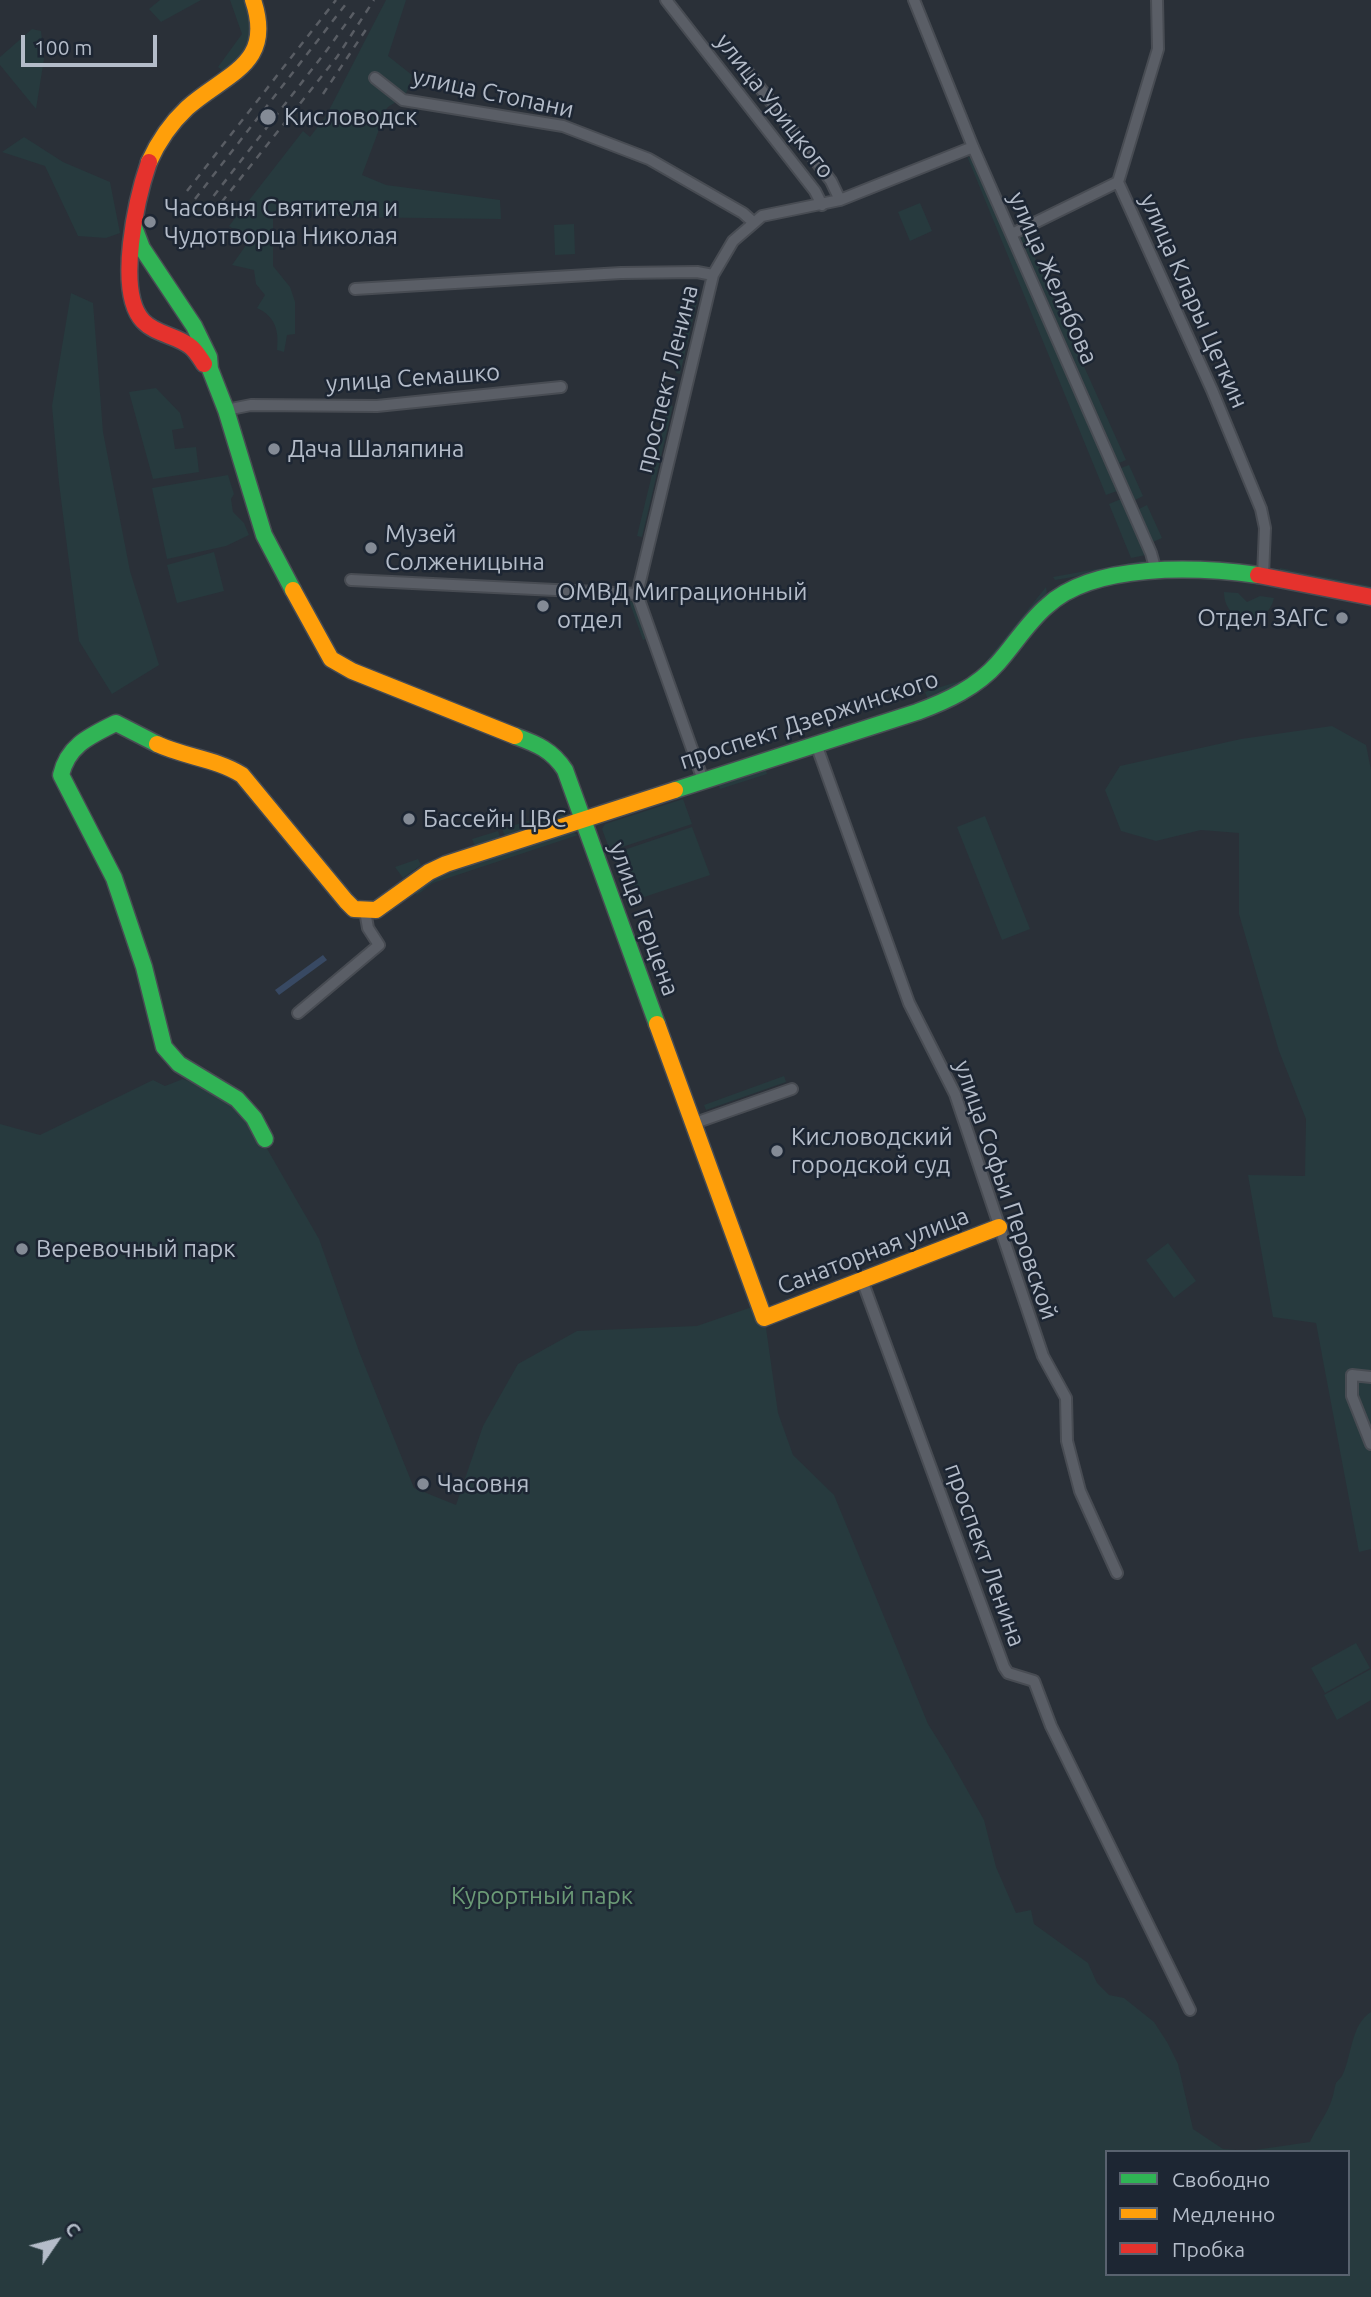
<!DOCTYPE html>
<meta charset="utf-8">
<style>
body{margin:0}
#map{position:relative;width:1371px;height:2297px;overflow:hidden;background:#2a3038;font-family:Ubuntu,sans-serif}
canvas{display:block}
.legend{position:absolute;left:1105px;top:2150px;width:245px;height:126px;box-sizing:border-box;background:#1d2633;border:2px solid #59626f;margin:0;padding:9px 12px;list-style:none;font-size:21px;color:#b4bcc9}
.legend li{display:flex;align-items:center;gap:14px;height:35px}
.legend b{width:35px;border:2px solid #59626f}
.north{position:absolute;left:21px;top:2206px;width:70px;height:70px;-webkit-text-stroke:5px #1d2633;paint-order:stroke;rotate:55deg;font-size:19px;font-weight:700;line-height:28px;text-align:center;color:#b4bcc9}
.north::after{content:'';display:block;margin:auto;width:24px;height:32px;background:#b4bcc9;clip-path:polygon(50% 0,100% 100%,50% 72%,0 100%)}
.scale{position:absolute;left:21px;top:35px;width:136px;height:32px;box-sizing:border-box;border:4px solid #b4bcc9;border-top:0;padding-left:9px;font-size:21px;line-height:24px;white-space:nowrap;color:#b4bcc9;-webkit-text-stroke:5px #1d2633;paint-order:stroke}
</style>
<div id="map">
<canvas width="1371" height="2297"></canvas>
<ul class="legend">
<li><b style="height:9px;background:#30b455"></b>Свободно</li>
<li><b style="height:9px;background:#ff9f0a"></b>Медленно</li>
<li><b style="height:9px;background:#e5322d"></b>Пробка</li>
</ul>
<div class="north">С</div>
<div class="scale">100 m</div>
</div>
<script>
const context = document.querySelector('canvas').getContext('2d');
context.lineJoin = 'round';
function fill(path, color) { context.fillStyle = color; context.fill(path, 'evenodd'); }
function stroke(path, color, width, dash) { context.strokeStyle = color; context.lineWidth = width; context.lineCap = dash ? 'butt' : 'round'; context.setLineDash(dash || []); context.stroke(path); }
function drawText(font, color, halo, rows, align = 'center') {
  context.font = font + ' Ubuntu,sans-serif'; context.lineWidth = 5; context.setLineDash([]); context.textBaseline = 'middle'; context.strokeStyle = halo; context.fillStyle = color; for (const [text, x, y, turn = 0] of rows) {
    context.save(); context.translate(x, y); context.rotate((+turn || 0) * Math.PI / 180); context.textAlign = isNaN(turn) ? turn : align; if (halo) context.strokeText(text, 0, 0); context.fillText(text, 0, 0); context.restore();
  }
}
const green = new Path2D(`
 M160,0H201L161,22L149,9Z
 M230,0H245C258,36 253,49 223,71L218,67L242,34Z
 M386,0H406L388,56L412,75C405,101 406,94 387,108L362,175L386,185L500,200L501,219L347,217L284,207L277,209L273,219V266L290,287L295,302V334L287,335L284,352L277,350C279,331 276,317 257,308L265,295L256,284L254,270L232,265L249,241L229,226L303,131L310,137L326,116Z
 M32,29L41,31L44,59L36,109L0,65V57Z
 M24,137L63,162L110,182L120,233L106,238L78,236L45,166L2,152Z
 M967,156L972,159L1117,491L1106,495Z
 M920,203L932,231L910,241L898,212Z
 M574,224L575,254L555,255L554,225Z
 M1025,235L1126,460L1119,463L1020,237Z
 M71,293L93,303L103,432L130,571L159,665L112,694L79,641L59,483L52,406Z
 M695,294L699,295L680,374L676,373Z
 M156,388L180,413L184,428L172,430L175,449L196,447L199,472L153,479L129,392Z
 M669,405L673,406L642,537L637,536Z
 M1129,465L1143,496L1135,500L1121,468Z
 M228,475L234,494L231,499L233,512L244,523L249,535L226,546L167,559L152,488Z
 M1121,499L1146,555L1131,558L1109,504Z
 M1147,505L1162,538L1153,542L1139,509Z
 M214,552L224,591L177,603L167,565Z
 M1146,560L1138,566L1055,580L1053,577Z
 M1280,568L1371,586V591L1289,574L1280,570Z
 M1046,587L1047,594L971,681L928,700L925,692L969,678L982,666Z
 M1224,592L1238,593L1247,602L1260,596L1274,598C1267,630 1224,625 1224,592Z
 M628,598L636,606L647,634V638L643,640Z
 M1332,726L1366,745L1371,770V1549L1359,1552L1316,1323L1273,1317L1248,1175L1305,1176L1306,1119L1279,1051L1239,914V833L1201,830L1156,841L1121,831L1105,790L1120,766L1241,739Z
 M765,768L767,774L720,789L718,784Z
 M683,799L692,824L610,851L602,829L605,824Z
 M563,810L565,817L505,836L502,829Z
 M985,816L1030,929L1002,940L957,827Z
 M692,827L710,875L638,899L621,851Z
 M498,831L500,837L475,846L472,839Z
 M572,832L578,835L433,883L417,895L415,892L431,878Z
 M418,859L421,865L403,878L395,867Z
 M784,1076L786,1082L706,1110L704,1105Z
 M183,1079L214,1091L244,1114L262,1140L319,1239L360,1354L414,1488L456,1505L483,1426L518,1364L577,1331L697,1326L755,1306L760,1323L766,1328L778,1413L793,1455L834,1495L928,1724L948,1756L984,1820L996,1867L1016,1913L1031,1910L1034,1924L1088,1963L1097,1983L1109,1995L1124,1998L1154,2022L1167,2042L1178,2064L1193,2129L1223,2149L1248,2151L1310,2142C1316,2128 1328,2113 1332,2099C1334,2094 1334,2088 1336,2083C1338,2080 1341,2078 1343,2074C1352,2054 1351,2025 1371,2012V2297H0V1124L40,1135L153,1080L165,1086ZM1107,2152H1348V2274H1107Z
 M1168,1243L1196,1281L1174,1298L1146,1260Z
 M1356,1643L1370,1668L1325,1693L1311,1668Z
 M1371,1669V1700L1337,1720L1324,1695Z`);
const water = new Path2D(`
 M323,955L327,960L279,995L275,990Z`);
const street = new Path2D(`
 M666,0L815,191L822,205
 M914,0L973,147L1151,553L1156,571
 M1157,0L1158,49L1118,182L1212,390L1261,509L1265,528L1263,576
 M745,68L831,181L840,200
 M375,78L403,100L563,126L649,159L743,213L753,222
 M1012,234L1118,182
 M355,289L621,273L697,272L713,275
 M226,410L251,405L377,406L561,387
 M351,580L637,594
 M816,744L909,1003L955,1094L1043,1356L1066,1398L1067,1441L1080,1491L1117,1573
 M703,780L637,594L713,275L733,241L762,216L840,200L973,147
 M298,1013L379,945L368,928L365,911
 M695,1123L792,1089
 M862,1280L1004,1667L1008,1673L1034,1681L1051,1726L1190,2010
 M1371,1377L1352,1375V1396L1371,1444`);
const fast = new Path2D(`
 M134,227L142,248L194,326L209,357L210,369L226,410L264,535L293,590
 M515,736C537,744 552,750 565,770L657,1024
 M157,744L116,723C90,736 68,745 61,775L114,878L144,967L164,1047L179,1064L237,1099L254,1118L265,1139
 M675,790L917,712C947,701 977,687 998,663C1015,644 1028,622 1047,606C1094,562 1198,567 1258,575`);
const slow = new Path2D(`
 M149,162C158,142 171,123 187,108C226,73 275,65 253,0
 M293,590L331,659L352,671L515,736
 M157,744C185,757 217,759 242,775L346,901L354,909L376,910L429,872L446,864L675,790
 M657,1024L764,1318L999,1227`);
const jam = new Path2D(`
 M149,162C137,197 115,291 143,321C156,335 177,335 191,347C196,351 200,358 204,364
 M1258,575L1371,597`);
const rail = new Path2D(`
 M323,94L367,28
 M187,191L336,0
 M195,199L349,0
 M205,207L327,50L355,11
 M213,213L337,57L374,0`);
const markers = [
 [268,117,9,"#848b96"],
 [150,222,7,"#848b96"],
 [274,449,7,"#848b96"],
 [371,548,7,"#848b96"],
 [543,606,7,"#848b96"],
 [1342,618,7,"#848b96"],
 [409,819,7,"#848b96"],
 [777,1151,7,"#848b96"],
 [22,1249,7,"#848b96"],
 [423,1484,7,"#848b96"]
];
const streetNames = [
 ["улица Стопани",493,93,12],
 ["улица Урицкого",775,106,52],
 ["улица Желябова",1053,278,66],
 ["улица Клары Цеткин",1194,301,66],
 ["улица Семашко",413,378,-4],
 ["проспект Ленина",667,379,-76],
 ["проспект Дзержинского",809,720,-18],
 ["улица Герцена",644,919,70],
 ["улица Софьи Перовской",1006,1190,71],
 ["Санаторная улица",873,1251,-21],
 ["проспект Ленина",985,1555,70]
];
const poiNames = [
 ["Кисловодск",284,117],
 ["Часовня Святителя и",164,208],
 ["Чудотворца Николая",164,236],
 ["Дача Шаляпина",288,449],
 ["Музей",385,534],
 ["Солженицына",385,562],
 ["ОМВД Миграционный",557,592],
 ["отдел",557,620],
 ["Отдел ЗАГС",1328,618,"right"],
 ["Бассейн ЦВС",423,819],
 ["Кисловодский",791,1137],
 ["городской суд",791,1165],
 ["Веревочный парк",36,1249],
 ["Часовня",437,1484]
];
const parkNames = [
 ["Курортный парк",542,1896]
];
fill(green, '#273a3e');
fill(water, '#384963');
stroke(street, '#484c53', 14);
stroke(fast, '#484c53', 19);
stroke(slow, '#484c53', 19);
stroke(jam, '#484c53', 19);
stroke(street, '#5a5e66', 10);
stroke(fast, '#30b455', 16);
stroke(slow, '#ff9f0a', 16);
stroke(jam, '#e5322d', 16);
stroke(rail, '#595d64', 2.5, [7, 7]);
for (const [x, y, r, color] of markers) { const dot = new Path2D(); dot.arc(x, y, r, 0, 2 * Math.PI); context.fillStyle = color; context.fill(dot); stroke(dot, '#1d2633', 2.5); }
drawText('24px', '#b4bcc9', '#1d2633', streetNames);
drawText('24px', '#b4bcc9', '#1d2633', poiNames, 'left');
drawText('24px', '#6b9a76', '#1d2633', parkNames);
</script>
